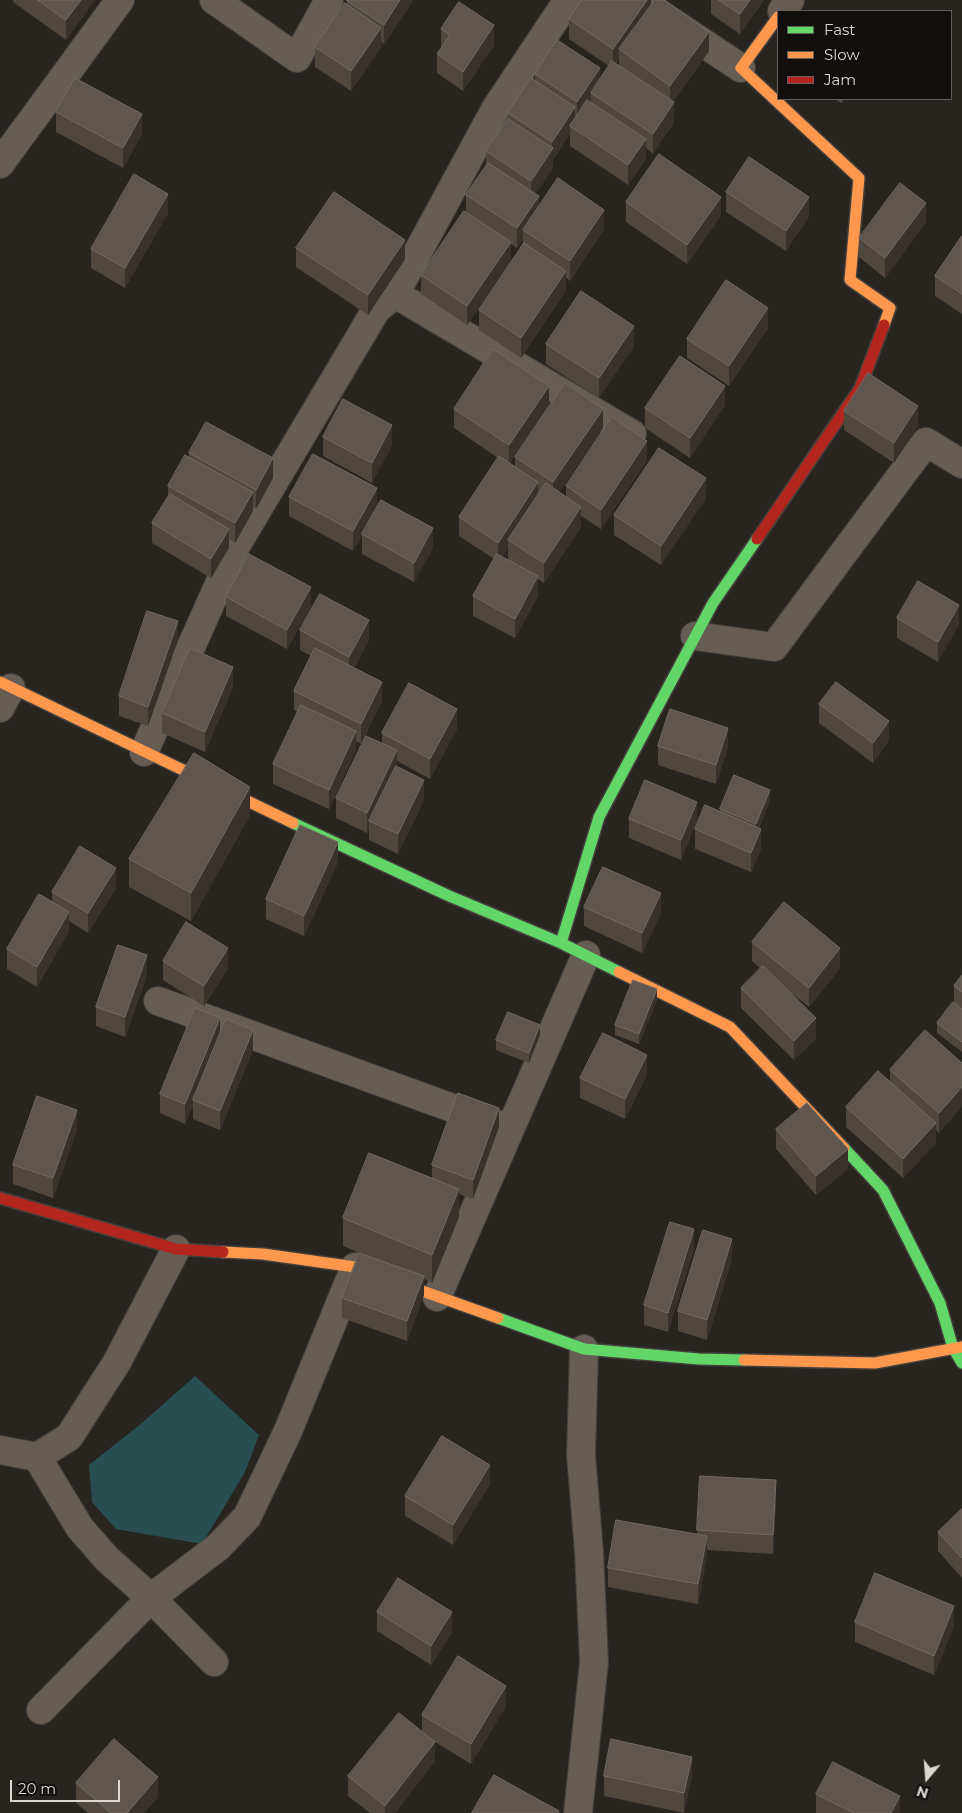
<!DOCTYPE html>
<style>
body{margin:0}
#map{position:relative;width:962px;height:1813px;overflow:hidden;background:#282420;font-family:Montserrat,sans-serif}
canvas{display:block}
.legend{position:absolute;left:777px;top:10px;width:175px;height:90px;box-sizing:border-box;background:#120e0b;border:1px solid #635e5b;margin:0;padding:6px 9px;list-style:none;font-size:15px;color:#dcd7d2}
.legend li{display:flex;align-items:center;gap:10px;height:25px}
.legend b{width:25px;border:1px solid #635e5b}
.north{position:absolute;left:902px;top:1753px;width:50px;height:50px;-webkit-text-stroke:4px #120e0b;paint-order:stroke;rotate:198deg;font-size:14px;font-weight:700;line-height:20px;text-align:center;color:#dcd7d2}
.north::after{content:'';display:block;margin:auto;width:18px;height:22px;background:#dcd7d2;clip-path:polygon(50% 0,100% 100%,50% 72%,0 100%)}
.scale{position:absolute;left:10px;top:1780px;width:110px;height:22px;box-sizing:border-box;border:2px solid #dcd7d2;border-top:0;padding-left:6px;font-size:15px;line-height:18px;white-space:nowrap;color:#dcd7d2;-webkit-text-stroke:4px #120e0b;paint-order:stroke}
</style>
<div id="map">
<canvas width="962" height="1813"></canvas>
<ul class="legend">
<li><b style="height:6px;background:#63d668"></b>Fast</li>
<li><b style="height:6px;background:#ff974d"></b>Slow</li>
<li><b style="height:6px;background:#b3261e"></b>Jam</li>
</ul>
<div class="north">N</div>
<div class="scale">20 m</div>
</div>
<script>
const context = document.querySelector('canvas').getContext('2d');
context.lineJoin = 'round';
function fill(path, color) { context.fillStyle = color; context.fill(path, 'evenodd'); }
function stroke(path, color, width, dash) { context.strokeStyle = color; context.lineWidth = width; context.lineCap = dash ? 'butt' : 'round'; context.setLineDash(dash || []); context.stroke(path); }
const water = new Path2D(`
 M195,1376L259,1435L245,1472L202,1544L116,1529L92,1502L89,1465L142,1423Z`);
const street = new Path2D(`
 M214,0L297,58L329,0
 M639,0L741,68
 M782,11L790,0
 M0,164L120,0
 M395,294L632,434
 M695,636L774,647L926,442L962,464
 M0,708L11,688
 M144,752L237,544L376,310L395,294L496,108L568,0
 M158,1001L510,1129
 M437,1297L586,955
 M0,1450L37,1457L69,1437L117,1362L176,1249
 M37,1457L80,1528L107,1559L151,1598L214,1662
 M41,1710L151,1598L218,1547L247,1517L288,1431L355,1267
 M578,1813L594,1662L589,1552L581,1455L584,1349`);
const fast = new Path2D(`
 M293,823L447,895L561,943L619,972
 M561,943L599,817L713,603L757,539
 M844,1148L883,1190L940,1303L953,1348L962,1363
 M498,1318L584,1349L699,1359L744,1360`);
const slow = new Path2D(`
 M778,17L741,68L859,178L850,280L890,308L884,325
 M0,682L293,823
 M619,972L730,1027L844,1148
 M223,1252L263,1254L355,1267L498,1318
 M744,1360L875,1363L962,1347`);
const jam = new Path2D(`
 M757,539L860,388L884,325
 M0,1198L176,1249L223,1252`);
const wall = new Path2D(`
 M13,0H95L66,40L13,2Z
 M413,0V1L384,44L381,42V47L351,91L315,67V47L347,4V1Z
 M651,0V4L709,51L673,102L674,122L653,154L646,148V159L628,185L570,146V134L553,160V168L535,194L539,207L604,229L570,281L566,278V290L521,358L479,330V310L523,245V239L517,248L511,244V261L467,325L421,294V275L466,212V195L486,165V151L508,119V113L535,80V74L600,79L609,66L569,39V19ZM619,59V66L616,64Z
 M711,0H764L740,34L711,14Z
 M441,29L494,45L463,91L437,73V54L441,48Z
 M834,99H844L842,103Z
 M56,112L142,134L123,168L56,132Z
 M726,192L809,216L786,251L726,212Z
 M626,202L721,216L687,264L626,222Z
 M168,213L125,288L91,268V249Z
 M926,222L885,278L859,257V238Z
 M962,236V314L935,296V276Z
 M296,248L405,259L368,315L296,267Z
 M768,328L729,386L687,358V339Z
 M546,344L634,346L599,398L546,364Z
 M549,405L510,463L515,467V457L603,428L559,492L566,497V486L647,460L601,529L581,516V527L544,583L538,579V596L515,638L473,616V596L494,559L459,536V517L498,458L454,428V409ZM508,548V560L502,557Z
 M725,405L690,458L645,428V408Z
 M844,411L918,425L894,463L844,430Z
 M323,437L392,445L372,483L323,456Z
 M189,453L273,478L256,509L253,507V511L235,543L229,539V548L211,578L152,543V523L168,496V486L189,456Z
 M289,497L377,507L433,548L414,582L362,554V535L353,551L289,516Z
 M706,498L661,565L614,535V515Z
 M226,597L311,607L287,649L226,616Z
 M897,618L959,624L938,662L897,638Z
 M300,630L369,640L354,668L382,701L361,744L356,741V750L329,809L273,784V764L298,712L294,710V691L311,656L300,650Z
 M178,640L148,726L119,716V696Z
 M233,687L205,752L162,733V713Z
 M819,704L889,740L873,763L819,723Z
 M457,729L430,779L397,761V767L424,800L398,854L369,840V829L367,833L336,818V798L382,743V733Z
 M658,746L728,747L716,784L658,765Z
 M770,800L759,828L761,849L751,872L695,849V829L720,812V809Z
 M250,815L191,921L129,887V859Z
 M629,819L697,821L681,860L629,838Z
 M338,862L304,936L266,919V899Z
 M116,888L88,933L69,921V931L37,987L7,969V949L52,902V892Z
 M584,907L661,913L642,953L584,926Z
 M752,942L840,968L809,1007L790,992L816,1038L794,1060L741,1008V988L761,969L752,961Z
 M163,961L228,968L204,1006L163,980Z
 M147,975L125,1037L96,1026V1007Z
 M962,975V1052L937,1033V1023L954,1002V986Z
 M657,1000L639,1044L615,1035V1025Z
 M220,1034L253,1050L220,1130L193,1119V1105L185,1124L160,1113V1094Z
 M540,1035L529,1063L496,1050V1040Z
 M962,1063L939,1133L936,1130V1143L903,1178L846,1127V1107L890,1082V1070Z
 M647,1074L625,1119L580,1098V1078Z
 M499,1127L473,1199L459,1194V1217L432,1283L424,1279V1295L407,1341L342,1318V1298L362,1254L343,1246V1218L432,1178V1165Z
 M776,1129L848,1169L816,1195L776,1149Z
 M77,1130L53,1198L13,1184V1165Z
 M694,1249L668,1332L644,1325V1305Z
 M732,1259L707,1340L678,1331V1311Z
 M700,1476L776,1500L773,1554L707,1550V1555L698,1604L608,1587V1568L697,1534Z
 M490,1484L453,1545L405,1516V1496Z
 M962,1509V1578L938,1551V1532Z
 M377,1612L452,1632L431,1665L377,1631Z
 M855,1622L954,1626L934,1675L855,1642Z
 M506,1706L471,1764L435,1742V1761L395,1813H370L348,1796V1776L422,1731V1715Z
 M604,1776H692L684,1813L604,1796Z
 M76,1783L158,1797L144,1813H88L76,1803Z
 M816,1794L900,1813H816Z`);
const shadedWall = new Path2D(`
 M81,0H95L66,40V20Z
 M400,0H413V1L384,44V25Z
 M647,0H651V13L619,49V59L613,69V49Z
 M750,0H764L740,34V14Z
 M494,25V45L463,91V72Z
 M381,28V47L351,91V71Z
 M709,32V51L670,106V86Z
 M600,68V88L591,93V101L577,122V102Z
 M674,102V122L653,154V134Z
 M575,107V126H570V134L553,160V168L531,200V181L552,149V142Z
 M142,114V134L123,168V148Z
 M646,139V159L628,185V165Z
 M168,194V213L125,288V268Z
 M539,196V216L523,230V239L517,248V228Z
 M721,197V216L687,264V245Z
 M809,197V216L786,251V231Z
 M926,203V222L885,278V258Z
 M604,210V229L570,281V261Z
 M405,240V259L368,315V295Z
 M511,242V261L467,325V306Z
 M566,271V290L521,358V338Z
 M768,308V328L729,386V366Z
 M634,326V346L599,398V378Z
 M549,386V405L509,465V445Z
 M725,386V405L690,458V438Z
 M918,406V425L894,463V443Z
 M603,409V428L553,502V482Z
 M392,425V445L372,483V463Z
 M647,441V460L601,529V510Z
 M273,458V478L256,509V490Z
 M706,478V498L661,565V546Z
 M538,482V502L508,540V548L498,562V543Z
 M377,488V508L353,551V531Z
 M253,492V511L235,543V523Z
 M581,507V527L544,583V563Z
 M433,528V548L414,582V563Z
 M229,529V548L211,578V559Z
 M538,576V596L515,638V619Z
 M311,587V607L287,649V630Z
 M959,605V624L938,662V642Z
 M369,620V640L349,677V657Z
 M178,621V640L148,726V707Z
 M233,667V687L205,752V732Z
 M382,682V701L361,744V724Z
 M457,709V729L430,779V759Z
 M889,721V740L873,763V743Z
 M728,728V747L716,784V765Z
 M356,731V750L329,809V790Z
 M397,750V770L369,821V829L367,833V813Z
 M424,780V800L398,854V834Z
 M250,787V815L191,921V893Z
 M770,790V800L756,834V824Z
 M697,802V821L681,860V840Z
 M761,829V849L751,872V853Z
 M338,842V862L304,936V916Z
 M116,868V888L88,933V913Z
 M661,893V913L642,953V933Z
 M69,912V931L37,987V967Z
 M228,948V968L204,1006V986Z
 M840,948V968L809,1007V988Z
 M147,955V975L125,1037V1017Z
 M657,989V1000L639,1044V1034Z
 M220,1018V1038L193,1100V1105L185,1124V1104Z
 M816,1018V1038L794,1060V1041Z
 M540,1025V1035L529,1063V1053Z
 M253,1030V1050L220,1130V1111Z
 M647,1055V1074L625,1119V1099Z
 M962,1087V1107L939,1133V1113Z
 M499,1108V1127L473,1199V1180Z
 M77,1110V1130L53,1198V1178Z
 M936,1123V1143L903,1178V1159Z
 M848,1149V1169L816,1195V1176Z
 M459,1189V1217L432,1283V1255Z
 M694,1229V1249L668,1332V1313Z
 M732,1239V1259L707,1340V1320Z
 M424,1276V1295L407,1341V1321Z
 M490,1465V1484L453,1545V1525Z
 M776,1480V1500L773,1554V1535Z
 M707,1536V1555L698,1604V1584Z
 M954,1606V1626L934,1675V1656Z
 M452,1612V1632L431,1665V1646Z
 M506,1686V1706L471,1764V1744Z
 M435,1742V1761L395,1813H385V1806Z
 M692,1757V1776L684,1813V1793Z
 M158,1777V1797L144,1813H127Z
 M900,1796V1813H891Z`);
const building = new Path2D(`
 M38,0H81L66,20Z
 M347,0H400L384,25L347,1Z
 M582,0H647L613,49L569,19Z
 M655,0H664L709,32L670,86L619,49Z
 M719,0H750L740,14Z
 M459,2L494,25L463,72L437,54L450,35L441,29Z
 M345,3L381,28L351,71L315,47Z
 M557,40L600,68L577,102L535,74Z
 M612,61L674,102L653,134L591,93Z
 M75,78L142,114L123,148L56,112Z
 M531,78L575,107L552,142L508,113Z
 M587,100L646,139L628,165L570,126Z
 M508,119L553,148L531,181L486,151Z
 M659,154L721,197L687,245L626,202Z
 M749,157L809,197L786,231L726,192Z
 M488,163L539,196L517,228L466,195Z
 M134,174L168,194L125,268L91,249Z
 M558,178L604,210L570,261L523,230Z
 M900,183L926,203L885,258L859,238Z
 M334,192L405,240L368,295L296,248Z
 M464,211L511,242L467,306L421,275Z
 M962,236V294L935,276Z
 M524,243L566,271L521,338L479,310Z
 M726,280L768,308L729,366L687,339Z
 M581,291L634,326L599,378L546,344Z
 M493,349L549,386L509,445L454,409Z
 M680,356L725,386L690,438L645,408Z
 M868,373L918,406L894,443L844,411Z
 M565,383L603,409L553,482L515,457Z
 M343,399L392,425L372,463L323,437Z
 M612,417L647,441L601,510L566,486Z
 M206,422L273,458L256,490L189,453Z
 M659,448L706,478L661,546L614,515Z
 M313,454L377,488L353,531L289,497Z
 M185,455L253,492L235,523L168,486Z
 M499,456L538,482L498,543L459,517Z
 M546,483L581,507L544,563L508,540Z
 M170,494L229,529L211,559L152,523Z
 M381,500L433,528L414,563L362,534Z
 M249,554L311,587L287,630L226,597Z
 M497,554L538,576L515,619L473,596Z
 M918,581L959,605L938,642L897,618Z
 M320,594L369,620L349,657L300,630Z
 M147,611L178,621L148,707L119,696Z
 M190,648L233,667L205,732L162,713Z
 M315,648L382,682L361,724L294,691Z
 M836,682L889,721L873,743L819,704Z
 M409,683L457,709L430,759L382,733Z
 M301,705L356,731L329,790L273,764Z
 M670,709L728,728L716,765L658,746Z
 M366,736L397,750L367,813L336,798Z
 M194,753L250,787L191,893L129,859Z
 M396,766L424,780L398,834L369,821Z
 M734,775L770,790L756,824L720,809Z
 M645,780L697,802L681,840L629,819Z
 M705,805L761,829L751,853L695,829Z
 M300,825L338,842L304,916L266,899Z
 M80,846L116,868L88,913L52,892Z
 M603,867L661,893L642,933L584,907Z
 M39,894L69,912L37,967L7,949Z
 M784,902L840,948L809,988L752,942Z
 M186,922L228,948L204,986L163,961Z
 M118,945L147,955L125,1017L96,1007Z
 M763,966L816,1018L794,1041L741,988Z
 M962,975V992L954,986Z
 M633,980L657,989L639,1034L615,1025Z
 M953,1002L962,1009V1042L937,1023Z
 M195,1008L220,1018L185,1104L160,1094Z
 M508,1012L540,1025L529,1053L496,1040Z
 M226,1019L253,1030L220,1111L193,1100Z
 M925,1030L962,1063V1087L939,1113L890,1070Z
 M603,1033L647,1055L625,1099L580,1078Z
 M878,1071L936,1123L903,1159L846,1107Z
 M458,1093L499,1108L473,1180L432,1165Z
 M37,1096L77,1110L53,1178L13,1165Z
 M807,1103L848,1149L816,1176L776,1129Z
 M369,1153L459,1189L432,1255L343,1218Z
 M670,1222L694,1229L668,1313L644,1305Z
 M703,1230L732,1239L707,1320L678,1311Z
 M359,1253L424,1276L407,1321L342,1298Z
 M442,1436L490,1465L453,1525L405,1496Z
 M700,1476L776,1480L773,1535L697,1530Z
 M962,1509V1558L938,1532Z
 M616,1520L707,1536L698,1584L608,1568Z
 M875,1573L954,1606L934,1656L855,1622Z
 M398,1578L452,1612L431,1646L377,1612Z
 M458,1656L506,1686L471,1744L422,1715Z
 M399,1713L435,1742L385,1806L348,1776Z
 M114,1739L158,1777L127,1813H111L76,1783Z
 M611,1739L692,1757L684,1793L604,1776Z
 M833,1762L900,1796L891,1813H854L816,1794Z
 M494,1775L559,1811L558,1813H472Z`);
fill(water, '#284e51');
stroke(street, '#44413d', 30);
stroke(fast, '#44413d', 14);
stroke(slow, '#44413d', 14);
stroke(jam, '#44413d', 14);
stroke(street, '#665d55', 28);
stroke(fast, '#63d668', 11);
stroke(slow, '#ff974d', 11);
stroke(jam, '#b3261e', 11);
fill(wall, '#50473f');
fill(shadedWall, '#39322c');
fill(building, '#5f564f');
stroke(building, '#726a63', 1);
</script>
